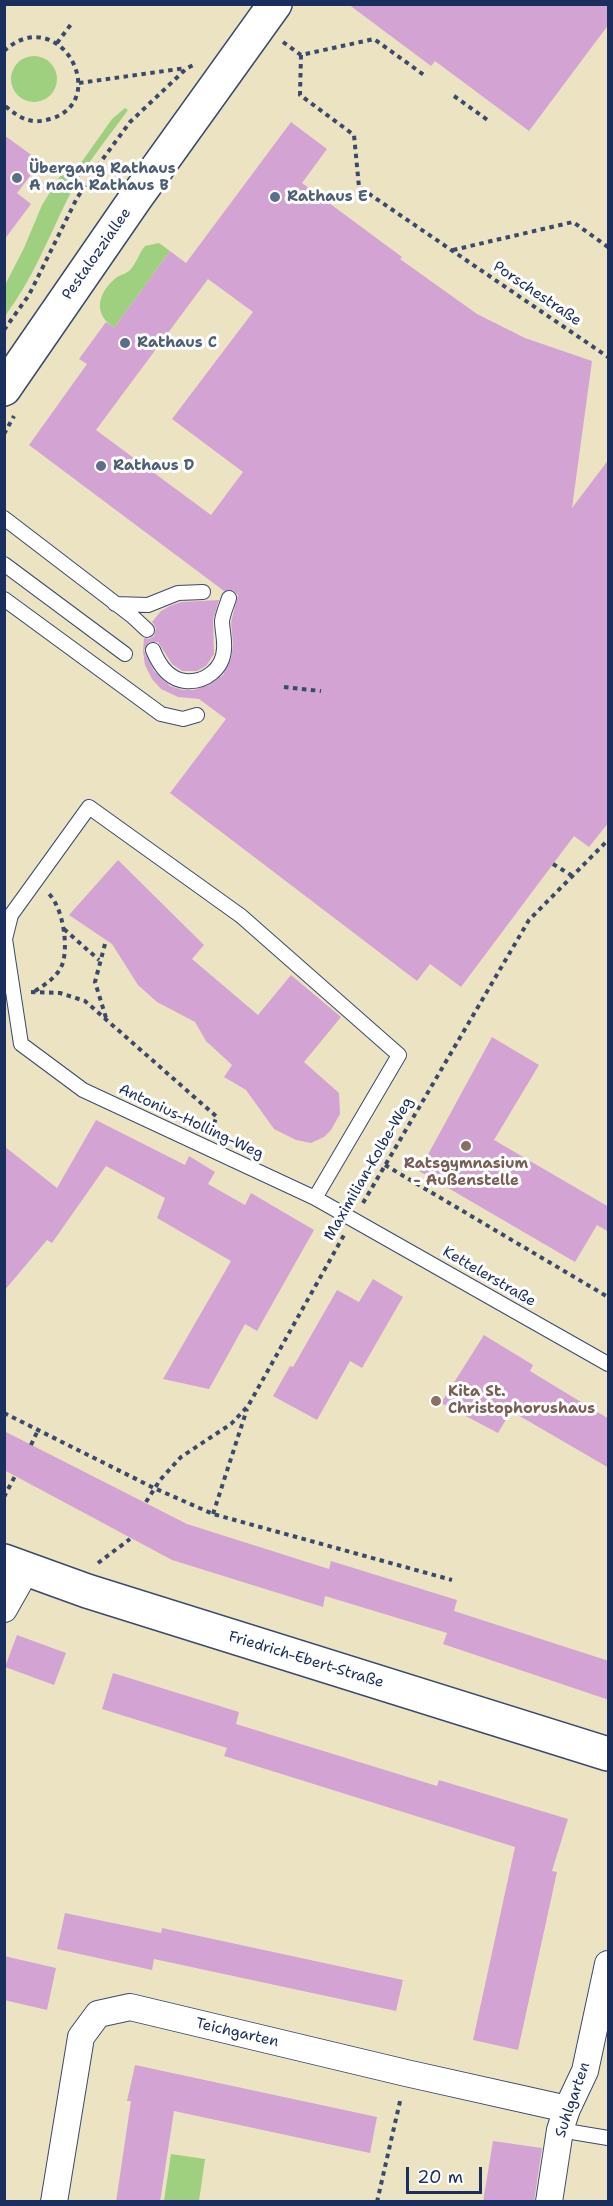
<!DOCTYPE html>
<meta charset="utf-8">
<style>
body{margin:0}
#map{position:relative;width:613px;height:2206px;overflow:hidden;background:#ece3c3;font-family:"Shantell Sans",sans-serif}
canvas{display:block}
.frame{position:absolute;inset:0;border:6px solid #1b2f5e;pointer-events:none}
.scale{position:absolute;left:406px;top:2167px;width:76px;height:27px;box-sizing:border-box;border:3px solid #1b2f5e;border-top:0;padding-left:8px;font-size:18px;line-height:21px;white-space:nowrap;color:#1b2f5e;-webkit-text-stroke:4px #fff;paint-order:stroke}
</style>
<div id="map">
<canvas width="613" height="2206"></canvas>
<div class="frame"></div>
<div class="scale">20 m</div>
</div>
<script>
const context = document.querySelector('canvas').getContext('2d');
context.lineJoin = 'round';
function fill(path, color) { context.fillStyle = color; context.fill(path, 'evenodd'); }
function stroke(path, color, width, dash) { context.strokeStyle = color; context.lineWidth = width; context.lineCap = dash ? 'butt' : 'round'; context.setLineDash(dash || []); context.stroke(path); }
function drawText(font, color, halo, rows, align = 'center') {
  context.font = font + ' "Shantell Sans",sans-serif'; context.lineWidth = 6; context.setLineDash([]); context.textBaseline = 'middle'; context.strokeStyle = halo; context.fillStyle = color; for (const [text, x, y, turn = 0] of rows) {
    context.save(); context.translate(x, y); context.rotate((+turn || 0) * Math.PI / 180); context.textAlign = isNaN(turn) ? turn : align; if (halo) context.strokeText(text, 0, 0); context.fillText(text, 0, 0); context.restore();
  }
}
const green = new Path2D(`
 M11 79a23 23 0 1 1 46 0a23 23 0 1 1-46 0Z
 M125,108L128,110C108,138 83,167 68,198C48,239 32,280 5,316V285L24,248L42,205L61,175L78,167L112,119Z
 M159,243L170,251L114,328C92,313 98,292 117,277C121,275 127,273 130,270C136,264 139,253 145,246Z
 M171,2154L205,2159L199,2201H164Z`);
const building = new Path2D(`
 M348,4H609V24L529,131L435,61L431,66Z
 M291,122L327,149L302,183L402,257L400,259L477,314L525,338L592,361L572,508L609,459V822L589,847L574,836L461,987L430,964L417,981L170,793L226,719L199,699L178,697L161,689L152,679L145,665L143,651L144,638L149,639L154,636L156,628L152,622L161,611L170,606L181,602L219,600L213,620L214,654L206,666L197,671H182L172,664L158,642H149L144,650L154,671L170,686L183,690H193L209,685L223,675L231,659L233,645L231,622L238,595L232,590L224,591L29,445L87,364L79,359L106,322L114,328L170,251L186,263ZM208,279L253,312L172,419L243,472L211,515L96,430Z
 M4,135L41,162L17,193L31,204L4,240Z
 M118,860L204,945L192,959L258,1015L291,975L341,1017L304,1062L339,1093L340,1114L331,1130L324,1137L311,1143L296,1140L274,1129L246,1090L224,1077L232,1065L206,1041L195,1022L157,1002L138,985L112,944L69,915Z
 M492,1037L539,1065L494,1140L609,1207V1232L597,1225L575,1262L419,1171Z
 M96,1120L185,1165L189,1156L215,1172L208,1184L245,1205L251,1193L314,1230L257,1331L245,1324L209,1389L163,1379L231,1261L157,1218L165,1198L106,1166L52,1243L47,1240L4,1291V1146L57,1188Z
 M373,1279L403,1297L362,1368L350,1361L317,1420L273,1396L290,1366L293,1367L337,1290L359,1302Z
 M484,1335L533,1365L530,1371L609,1419V1468L511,1411L498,1433L441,1403Z
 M4,1431L187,1524L329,1569L331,1561L457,1600L454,1611L609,1661V1700L443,1644L447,1633L325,1596L323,1607L172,1560L4,1470Z
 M17,1635L66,1653L54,1685L5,1667Z
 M113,1673L239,1712L236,1724L437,1786L439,1780L568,1819L552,1871L557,1872L518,2050L473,2040L515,1847L224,1756L227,1748L102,1709Z
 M65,1913L161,1933L162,1928L403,1980L396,2011L154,1959L152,1970L57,1949Z
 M4,1956L56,1968L47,2010L4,2000Z
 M135,2065L377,2117L370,2153L174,2111L160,2202H116L131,2101H127Z
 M493,2141L542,2148L534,2202H483Z`);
const path = new Path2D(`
 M283,42L301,55L374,39L424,75
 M57,43L72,23
 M4,51C59,1 113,101 50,119C31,125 19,118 4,105
 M301,55L300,95L354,135L359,187L608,357
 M79,83L186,68
 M454,96L489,121
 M453,250L573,222L608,247
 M4,330L29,295L77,198L102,160L130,122L187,68L196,64
 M4,434L14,416
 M284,687L321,691
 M553,864L571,875
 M64,929L99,960
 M105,944L95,982L107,1021
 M35,991C46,984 57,977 62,965C69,947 63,908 49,894
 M31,992L60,993L85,1001L217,1117L211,1129
 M385,1165L608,1297
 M363,1203L529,920L608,840
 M4,1413L154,1488L213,1514L452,1580
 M31,1445L38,1430
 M4,1497L15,1476
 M146,1502L160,1480L181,1457L231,1424L248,1406L344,1235
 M213,1514L247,1409
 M98,1563L130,1539
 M377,2202L401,2097`);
const service = new Path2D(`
 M4,518L132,616L147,630
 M4,564L125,654
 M4,599L161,714L183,719L197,715
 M115,604L148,605L178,593L203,592
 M153,650C159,665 168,679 185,681C205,683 223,669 224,649C225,639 222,630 222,621C223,613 227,605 229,598
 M315,1198L399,1055L241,916L89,807L11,915L5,939L21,1044L83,1090L315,1198L608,1364
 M560,2130L608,2138`);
const minor = new Path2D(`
 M4,1609L26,1570
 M54,2202L81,2037L98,2014L130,2007L406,2073L567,2109
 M549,2202L560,2130L567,2109L585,2071L608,1964`);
const tertiary = new Path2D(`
 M4,389L135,199L275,4
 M4,1561L87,1591L608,1754`);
const markers = [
 [17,178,6,"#5c6f8a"],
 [275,197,6,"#5c6f8a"],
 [125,343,6,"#5c6f8a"],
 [101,466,6,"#5c6f8a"],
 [466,1146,6,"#8d6e63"],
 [436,1401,6,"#8d6e63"]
];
const serviceNames = [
 ["Übergang Rathaus",29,169],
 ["A nach Rathaus B",29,186],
 ["Rathaus E",287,197],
 ["Rathaus C",137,343],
 ["Rathaus D",113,466]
];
const streetNames = [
 ["Pestalozziallee",97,254,-55],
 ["Porschestraße",537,294,34],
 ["Antonius-Holling-Weg",191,1122,25],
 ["Maximilian-Kolbe-Weg",369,1169,-60],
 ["Kettelerstraße",489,1277,30],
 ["Friedrich-Ebert-Straße",306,1660,17],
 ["Teichgarten",237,2033,13],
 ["Suhlgarten",573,2100,-71]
];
const educationNames = [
 ["Ratsgymnasium",466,1164],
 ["- Außenstelle",466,1181],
 ["Kita St.",448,1392,"left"],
 ["Christophorushaus",448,1409,"left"]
];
fill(green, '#9fd080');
fill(building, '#d3a4d3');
stroke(service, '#3a4a6d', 16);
stroke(minor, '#3a4a6d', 28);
stroke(tertiary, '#3a4a6d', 36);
stroke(path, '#3a4a6d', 4, [4.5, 4.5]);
stroke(service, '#fff', 14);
stroke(minor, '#fff', 26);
stroke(tertiary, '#fff', 33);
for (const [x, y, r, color] of markers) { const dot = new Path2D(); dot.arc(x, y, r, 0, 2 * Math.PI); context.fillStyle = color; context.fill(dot); stroke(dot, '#fff', 2); }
drawText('bold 15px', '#4e5e75', '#fff', serviceNames, 'left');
drawText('15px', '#1b2f5e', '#fff', streetNames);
drawText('bold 15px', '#785e54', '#fff', educationNames);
</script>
